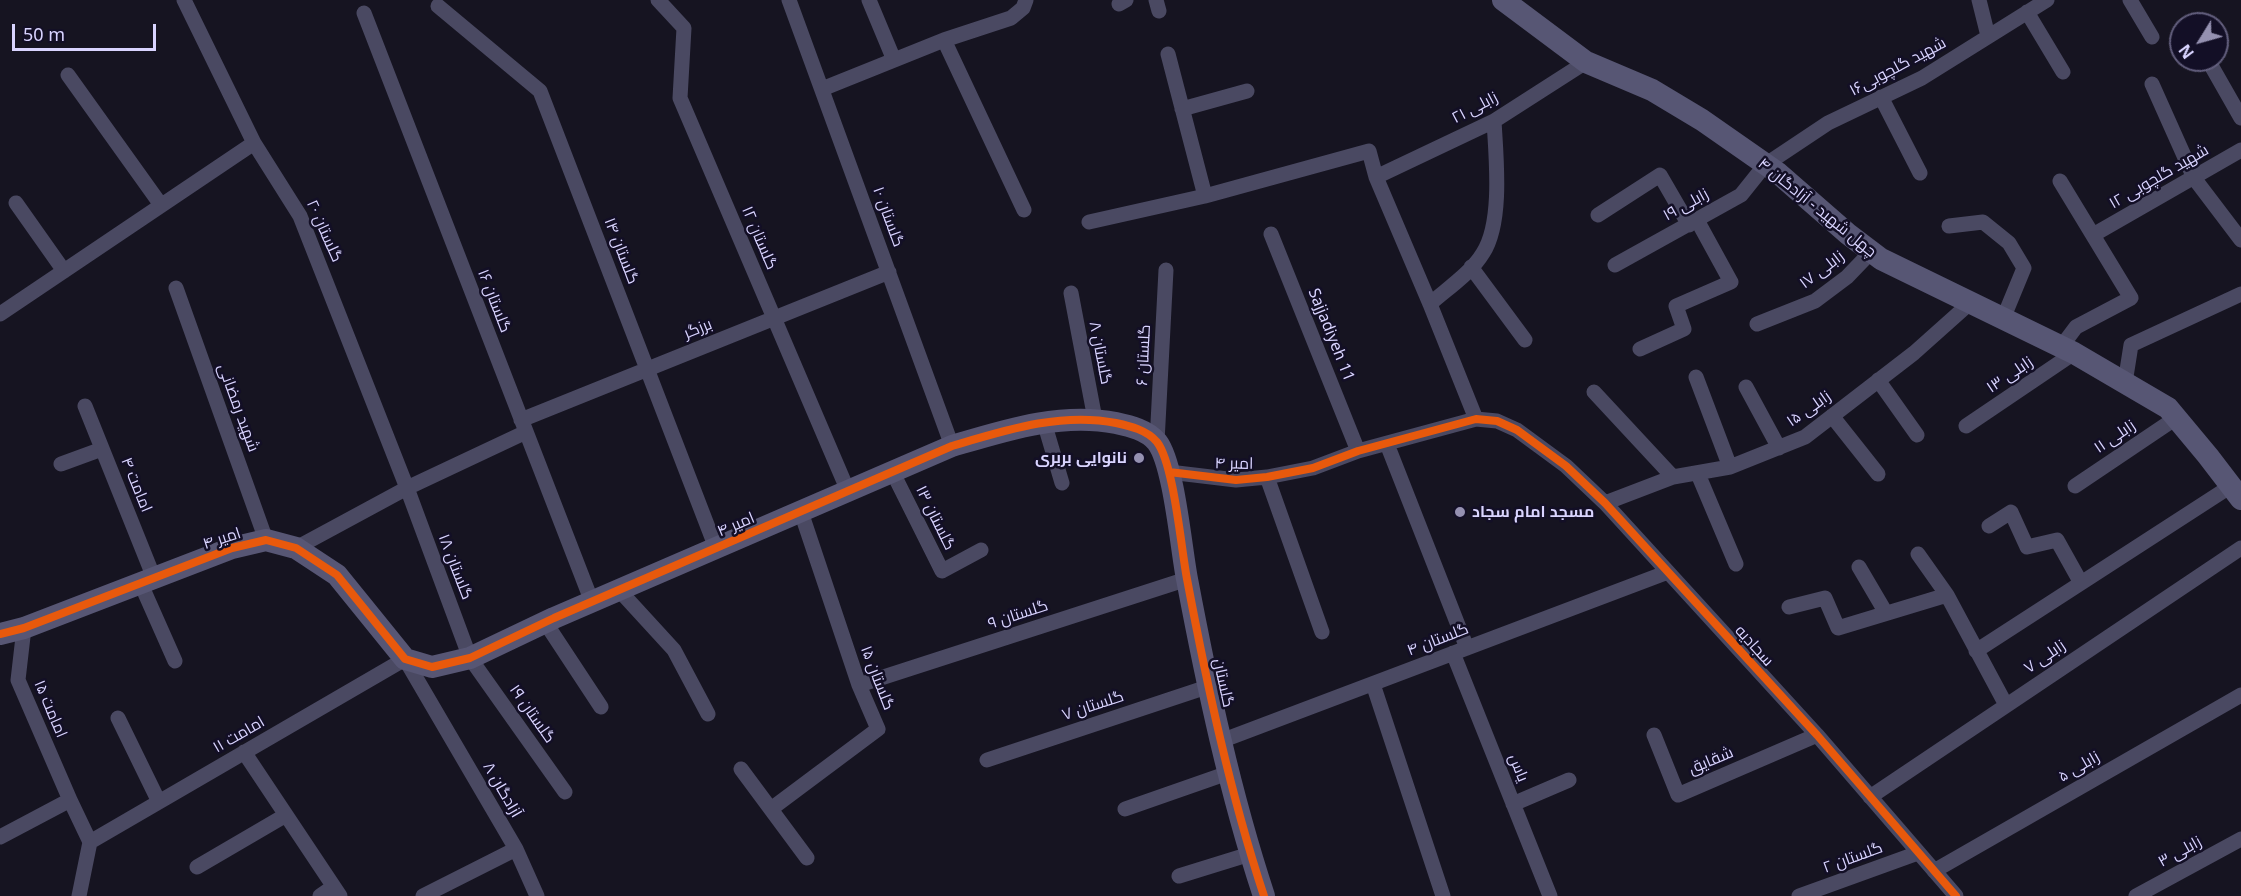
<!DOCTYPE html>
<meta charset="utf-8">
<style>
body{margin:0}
#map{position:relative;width:2241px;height:896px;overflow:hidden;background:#161421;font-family:"Noto Sans",sans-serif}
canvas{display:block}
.north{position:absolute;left:2169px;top:12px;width:60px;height:60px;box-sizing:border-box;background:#130f26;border:2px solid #625e7d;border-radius:50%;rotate:233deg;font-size:16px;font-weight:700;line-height:24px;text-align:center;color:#d9d4ff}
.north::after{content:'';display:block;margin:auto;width:21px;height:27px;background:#9591b1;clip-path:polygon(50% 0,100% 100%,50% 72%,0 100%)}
.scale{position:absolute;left:12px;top:24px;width:144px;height:27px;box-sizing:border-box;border:3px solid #d9d4ff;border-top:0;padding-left:8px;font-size:18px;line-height:21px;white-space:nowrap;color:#d9d4ff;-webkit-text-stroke:4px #130f26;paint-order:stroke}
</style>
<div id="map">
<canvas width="2241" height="896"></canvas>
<div class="north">N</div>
<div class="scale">50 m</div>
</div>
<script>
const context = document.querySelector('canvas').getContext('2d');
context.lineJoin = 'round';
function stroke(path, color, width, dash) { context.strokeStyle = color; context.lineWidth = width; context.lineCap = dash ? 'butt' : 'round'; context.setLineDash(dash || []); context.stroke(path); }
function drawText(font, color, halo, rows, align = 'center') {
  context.font = font + ' "Noto Sans",Cairo,sans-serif'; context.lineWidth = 5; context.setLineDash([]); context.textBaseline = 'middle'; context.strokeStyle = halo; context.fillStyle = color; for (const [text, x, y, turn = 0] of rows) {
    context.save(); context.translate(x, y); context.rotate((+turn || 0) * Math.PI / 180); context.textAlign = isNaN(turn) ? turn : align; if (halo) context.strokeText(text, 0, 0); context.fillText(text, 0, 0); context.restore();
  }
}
const street = new Path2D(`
 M184,0L254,143L300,216L407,488L470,658L565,792
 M658,0L684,28L680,98L848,491
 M789,0L952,446
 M869,0L894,60
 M1156,0L1159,11
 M1979,0L1988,36
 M2130,0L2152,37
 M1119,4L1126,0
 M438,6L540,91L716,548
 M2027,12L2063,72
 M364,13L592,602
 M944,40L1024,210
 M1168,54L1205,196
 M2208,60L2241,118
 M68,75L161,205
 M2152,84L2194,178L2241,240
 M822,89L944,40L1011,18L1023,8L1026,0
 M1881,97L1920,173
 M1182,109L1247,91
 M1376,177L1494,121L1586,62
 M2060,181L2131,298L2076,327L2061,347
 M16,203L64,271
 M1598,215L1660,175L1689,225
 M1089,222L1205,196L1369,151L1376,177L1430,304
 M1949,226L1983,222L2009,243L2024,268L2003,319
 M1271,234L1358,451
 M2093,235L2241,150
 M1615,265L1741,195L1765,165L1828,123L1922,78L2047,0
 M1471,267L1525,340
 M176,288L266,540
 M1071,293L1095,419
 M0,314L254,143
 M1757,324L1815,301L1847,277L1871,252
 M1640,349L1684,329L1676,306L1731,282L1697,220
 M1696,377L1730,467
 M1878,380L1917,435
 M2125,383L2131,345L2241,294
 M1746,387L1779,448
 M1594,392L1673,477
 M85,406L154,578
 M1832,416L1878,474
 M1476,419L1430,304C1448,288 1471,273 1483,253C1503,222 1496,157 1494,121
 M521,420L889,272
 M1044,422L1062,483
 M1966,426L2074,353
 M1157,442L1166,270
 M1387,444L1467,648
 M61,464L102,449
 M1169,472L1236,480L1267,477L1313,468L1358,451L1476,419L1497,421L1517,430L1566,466L1605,503L1817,735L1956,896
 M893,473L942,571L981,550
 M1698,474L1736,564
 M1267,477L1322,632
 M2075,486L2176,418
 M1605,503L1673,477L1730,467L1805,437L1914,353L1970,303
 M1989,526L2011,512L2027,547L2057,540L2081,583
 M296,548L407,488L526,432
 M1918,554L1947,595L2006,705
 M1859,567L1886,613
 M140,582L175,661
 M619,590L674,650L708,714
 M1789,607L1825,598L1838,628L1947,595
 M545,622L601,707
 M24,628L18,680L70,800
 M1976,651L2231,486
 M1453,653L1550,896
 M1373,684L1443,896
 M859,685L1187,579
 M118,718L159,802
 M1654,735L1678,795L1817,735
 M1221,741L1668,572
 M244,752L340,896
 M987,760L1210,686
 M741,769L807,858
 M1870,797L2241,548
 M1513,804L1569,780
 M771,809L878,729L859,685L801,512
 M1125,809L1228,773
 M0,837L70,800L90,842
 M90,842L405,659L516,849L423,896
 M516,849L537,896
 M197,867L286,815
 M1934,871L2241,695
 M1179,876L1250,854
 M79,896L90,842
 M320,896L333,887
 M1799,896L1918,853
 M2136,896L2241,839`);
const secondary = new Path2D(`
 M1503,0L1586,62L1652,90L1702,120L1778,173L1848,234L1881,259L2074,353L2168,408L2208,456L2241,499
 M0,634L24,628L232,548L266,540L296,548L337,575L405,659L432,667L470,658L554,618L952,446C1006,430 1061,412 1116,423C1130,426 1147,430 1157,442C1174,464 1181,548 1187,579C1207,685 1230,793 1264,896`);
const cycleway = new Path2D(`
 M1169,472L1236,480L1267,477L1313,468L1358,451L1476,419L1497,421L1517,430L1566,466L1605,503L1817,735L1956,896
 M0,634L24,628L232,548L266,540L296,548L337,575L405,659L432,667L470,658L554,618L952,446C1006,430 1061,412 1116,423C1130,426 1147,430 1157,442C1174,464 1181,548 1187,579C1207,685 1230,793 1264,896`);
const markers = [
 [1139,458,6,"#9591b1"],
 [1460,512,6,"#9591b1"]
];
const streetNames = [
 ["شهید گلچوبی۱۶",1898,67,-28],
 ["زابلی ۲۱",1475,108,-28],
 ["شهید گلچوبی ۱۲",2159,177,-30],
 ["زابلی ۱۹",1686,205,-29],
 ["چهل شهید - آزادگان ۴",1817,208,39],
 ["گلستان ۱۰",888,217,70],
 ["گلستان ۲۰",324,231,66],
 ["گلستان ۱۲",759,238,67],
 ["گلستان ۱۴",621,251,69],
 ["زابلی ۱۷",1822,270,-37],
 ["گلستان ۱۶",494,301,69],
 ["برزگر",698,329,-22],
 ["Sajjadiyeh 11",1331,335,68],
 ["گلستان ۸",1100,353,79],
 ["گلستان ۶",1144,355,-87],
 ["زابلی ۱۳",2010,375,-34],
 ["شهید رمضانی",238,408,70],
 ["زابلی ۱۵",1809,409,-35],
 ["زابلی ۱۱",2115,437,-34],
 ["امیر ۴",1234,464,1],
 ["امامت ۴",136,485,68],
 ["گلستان ۱۳",935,518,64],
 ["امیر ۴",736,525,-23],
 ["امیر ۴",222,539,-18],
 ["گلستان ۱۸",455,567,69],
 ["گلستان ۹",1018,615,-18],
 ["گلستان ۴",1438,640,-21],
 ["سجادیه",1754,646,48],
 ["زابلی ۷",2045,657,-34],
 ["گلستان ۱۵",877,678,69],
 ["گلستان",1223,683,78],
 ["گلستان ۷",1093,706,-18],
 ["امامت ۱۵",50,709,67],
 ["گلستان ۱۹",532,714,55],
 ["امامت ۱۱",239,735,-30],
 ["شقایق",1711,761,-23],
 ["زابلی ۵",2079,767,-30],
 ["یاس",1518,768,68],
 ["آزادگان ۸",502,790,60],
 ["زابلی ۳",2180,852,-29],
 ["گلستان ۲",1853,858,-20]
];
const poiNames = [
 ["نانوایی بربری",1127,458],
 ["مسجد امام سجاد",1472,512,"left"]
];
stroke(street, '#4a4962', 15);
stroke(secondary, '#575674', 22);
stroke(cycleway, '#e8590c', 8);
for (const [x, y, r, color] of markers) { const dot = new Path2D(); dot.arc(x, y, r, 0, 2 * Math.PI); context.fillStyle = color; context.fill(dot); stroke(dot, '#130f26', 2); }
drawText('16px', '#d9d4ff', '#130f26', streetNames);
drawText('bold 16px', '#d9d4ff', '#130f26', poiNames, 'right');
</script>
